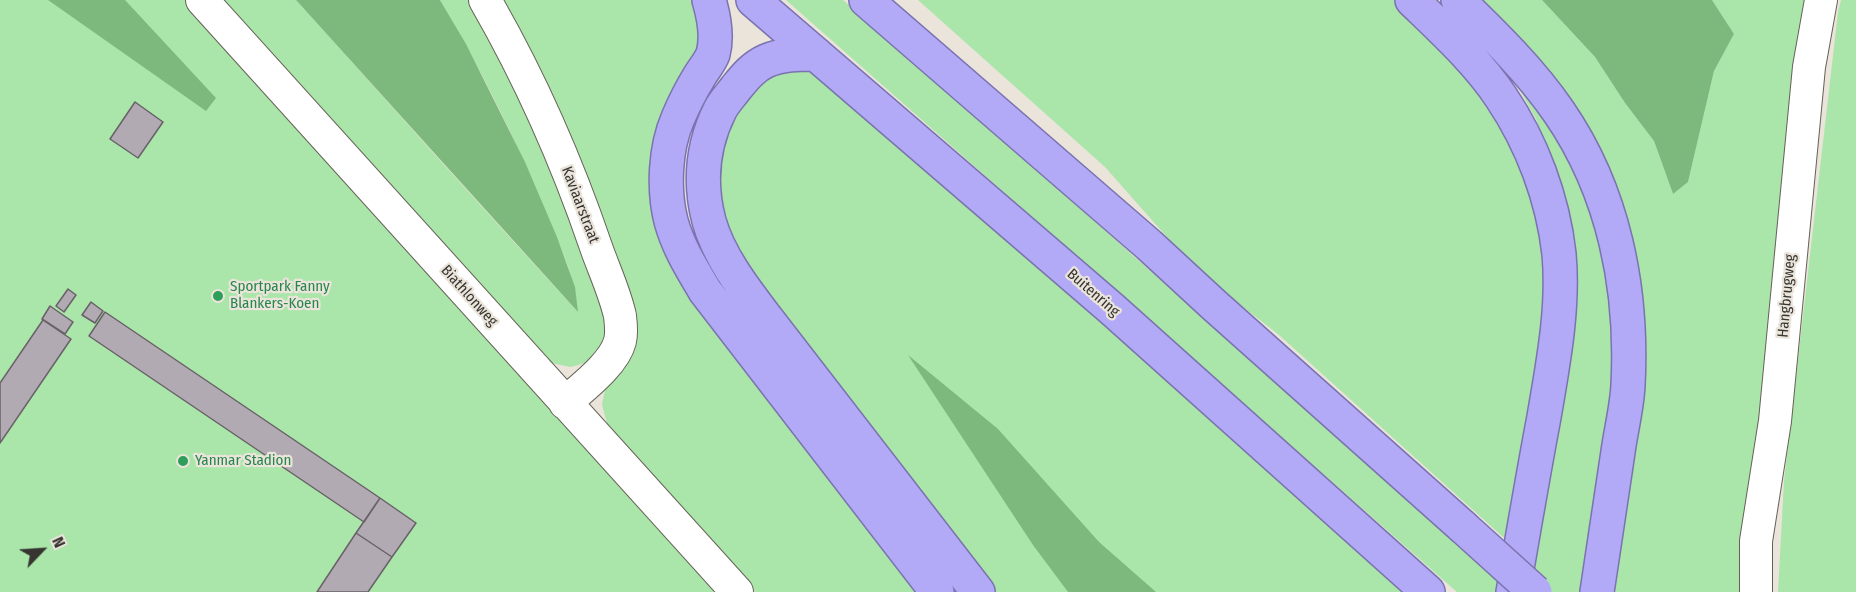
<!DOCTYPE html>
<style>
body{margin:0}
#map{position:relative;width:1856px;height:592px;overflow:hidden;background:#eae4da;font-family:"Fira Sans Condensed",sans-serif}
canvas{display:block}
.north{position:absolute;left:12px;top:520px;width:60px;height:60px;-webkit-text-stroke:4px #eae4da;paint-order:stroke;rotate:65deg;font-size:16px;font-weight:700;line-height:24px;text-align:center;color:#373531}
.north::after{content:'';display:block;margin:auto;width:21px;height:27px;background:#373531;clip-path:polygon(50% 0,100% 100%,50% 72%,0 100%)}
</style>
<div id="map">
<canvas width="1856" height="592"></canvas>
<div class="north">N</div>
</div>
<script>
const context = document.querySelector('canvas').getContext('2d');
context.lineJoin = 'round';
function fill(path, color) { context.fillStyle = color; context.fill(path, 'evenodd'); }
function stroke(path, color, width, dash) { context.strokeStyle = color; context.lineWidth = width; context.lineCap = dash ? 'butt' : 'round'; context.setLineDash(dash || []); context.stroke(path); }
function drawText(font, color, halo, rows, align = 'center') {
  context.font = font + ' "Fira Sans Condensed",sans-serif'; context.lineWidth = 4.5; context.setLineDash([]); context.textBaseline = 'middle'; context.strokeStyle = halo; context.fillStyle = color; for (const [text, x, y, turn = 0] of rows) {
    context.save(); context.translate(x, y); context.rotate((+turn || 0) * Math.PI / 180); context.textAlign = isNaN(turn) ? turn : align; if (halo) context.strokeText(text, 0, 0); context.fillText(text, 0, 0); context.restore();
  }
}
const green = new Path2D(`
 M0,0H187L724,592H0Z
 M224,0H296C390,104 482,208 577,311C576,278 560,246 547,215C517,141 481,69 440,0H477L502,46L612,315L600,353L585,363L571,367L551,363L535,348Z
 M501,0H697L703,29L663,226L928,592H755L628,455L609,430L602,405L605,389L625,356Z
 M786,0H843L915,62L1512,592H1457Z
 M918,0H1403L1491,94L1523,155L1550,268L1513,546L1279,335L1197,271L1105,167Z
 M1473,0H1542L1595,57L1625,103L1654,141L1673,194L1688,182L1714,71L1734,34L1712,0H1820L1755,592H1610L1631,252Z
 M1841,0H1856V592H1778L1784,481L1838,12Z
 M802,67L818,73L1125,340L1407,592H991L755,284L716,210L720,135L758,83L782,73Z
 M1512,76L1562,138L1605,244L1616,368L1586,592H1528L1551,159L1536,119Z`);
const forest = new Path2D(`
 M48,0H125L216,98L206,111Z
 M296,0H440L466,44L525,162L557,237L575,287L578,312Z
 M1542,0H1712L1734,34L1714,71L1688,182L1673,194L1654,141L1625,103L1595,57Z
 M908,355L998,429L1099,542L1156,592H1068L1033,545Z`);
const building = new Path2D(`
 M135,102L163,122L138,158L110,139Z
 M68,289L76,295L64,312L56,306Z
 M91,302L103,311L95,323L82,315Z
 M50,306L73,322L65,334L42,319Z
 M105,312L380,498L364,522L89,336Z
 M43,320L71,339L0,443V383Z
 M380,498L416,523L392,557L356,533Z
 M356,533L392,557L368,592H317Z`);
const minor = new Path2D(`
 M202,0L737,592
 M485,0C530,78 567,162 596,247C604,270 615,293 620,316C621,324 622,333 620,341C614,364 583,387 565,403
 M1756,592V541L1775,421L1809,67L1821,0`);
const trunk = new Path2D(`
 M709,0C714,17 718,36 713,54C710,62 703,70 699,77C691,90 684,104 678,118C665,148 663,189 671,221C678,247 692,269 705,291L937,592
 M753,0L1112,309L1428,592
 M866,0L1149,245L1214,305L1463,527
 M1412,0C1443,30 1477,61 1501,97C1532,143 1553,199 1559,254C1564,308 1553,364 1544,417C1533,475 1523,534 1513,592
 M1458,0C1493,34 1531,71 1559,112C1614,192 1633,289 1628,385C1627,407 1621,430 1618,452C1611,499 1604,545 1597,592
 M816,54C800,54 782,54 766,61C753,67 745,77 736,88C731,95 724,102 720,110C702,146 699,183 709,221C719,257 745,290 767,319L978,592`);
const trunkBridge = new Path2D(`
 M1463,527L1535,592`);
const markers = [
 [218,296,6,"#2e9e5b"],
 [183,461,6,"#2e9e5b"]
];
const streetNames = [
 ["Kaviaarstraat",580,205,69],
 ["Buitenring",1093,293,41],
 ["Biathlonweg",469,296,48],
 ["Hangbrugweg",1787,296,-85]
];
const leisureNames = [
 ["Sportpark Fanny",230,287],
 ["Blankers-Koen",230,304],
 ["Yanmar Stadion",195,461]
];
fill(green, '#aae5aa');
fill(forest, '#7db97d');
fill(building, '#b2aab2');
stroke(building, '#686168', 1.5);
stroke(minor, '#676259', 34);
stroke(trunk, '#7b73af', 36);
stroke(minor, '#fff', 32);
stroke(trunk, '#b2aaf6', 33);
stroke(trunkBridge, '#7b73af', 36, []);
stroke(trunkBridge, '#b2aaf6', 33);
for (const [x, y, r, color] of markers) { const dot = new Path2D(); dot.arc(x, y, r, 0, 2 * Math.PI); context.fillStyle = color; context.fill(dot); stroke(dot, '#eae4da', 2); }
drawText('15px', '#373531', '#eae4da', streetNames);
drawText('15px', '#27864d', '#eae4da', leisureNames, 'left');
</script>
